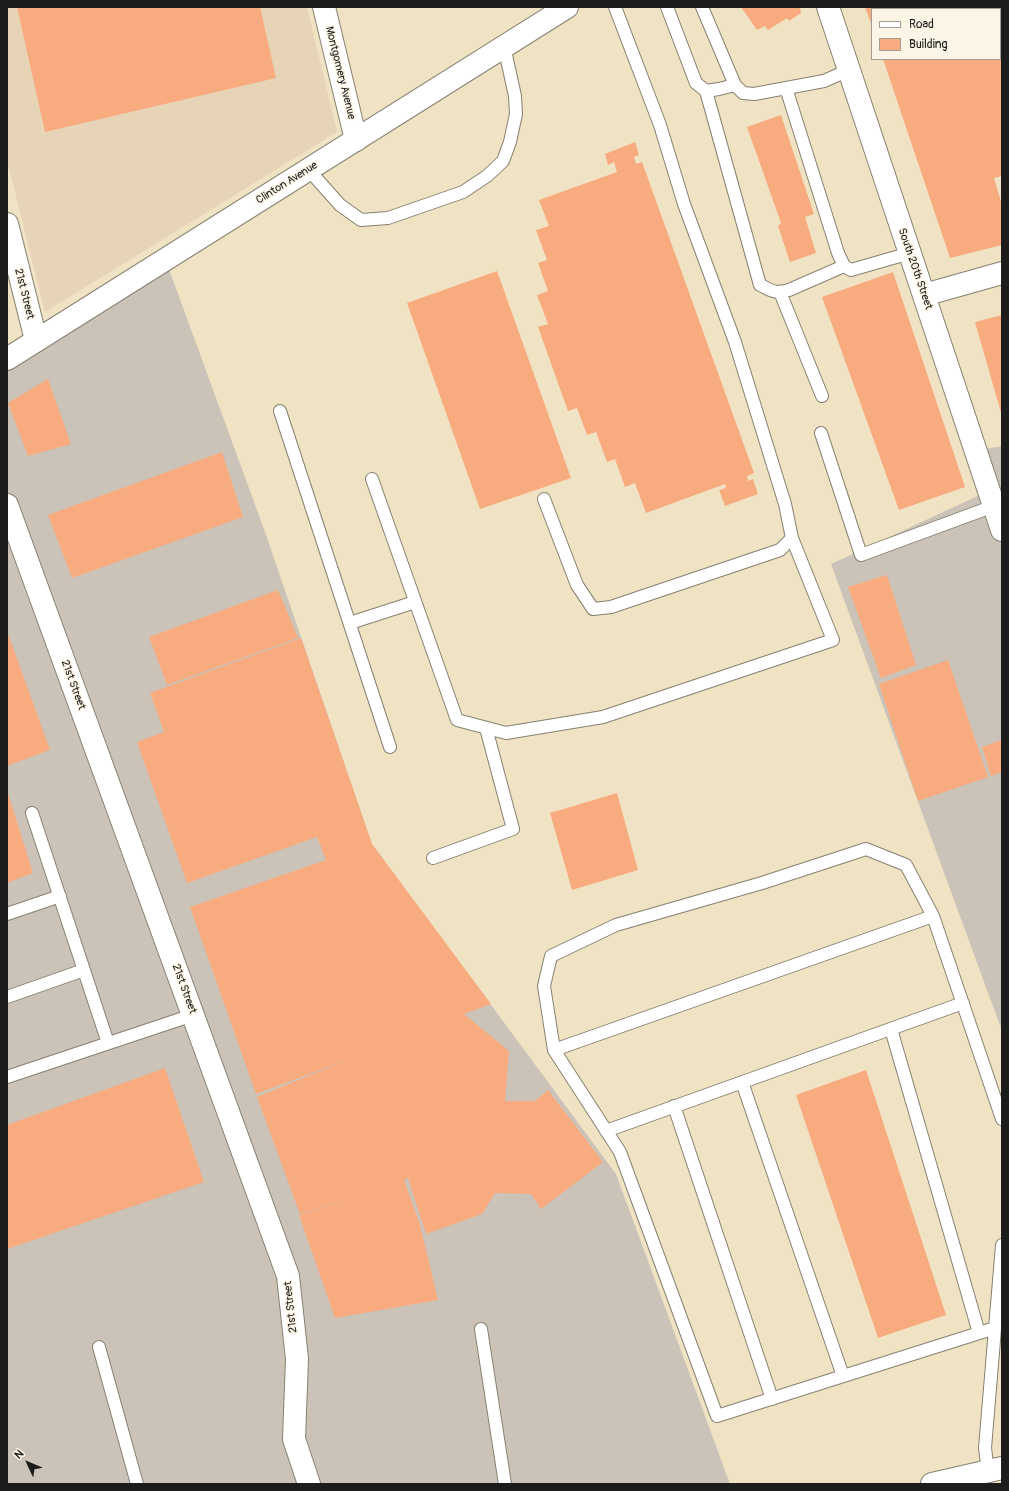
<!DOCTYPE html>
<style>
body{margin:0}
#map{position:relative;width:1009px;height:1491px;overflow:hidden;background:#efe3c4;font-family:Pangolin,sans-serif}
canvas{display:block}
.frame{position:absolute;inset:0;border:8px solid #1c1c1c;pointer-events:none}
.legend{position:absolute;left:871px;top:8px;width:130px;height:52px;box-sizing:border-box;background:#fcf5e5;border:1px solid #a29e95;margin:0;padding:5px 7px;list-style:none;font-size:12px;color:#1c1c1c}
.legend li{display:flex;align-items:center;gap:8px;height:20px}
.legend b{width:20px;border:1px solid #a29e95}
.north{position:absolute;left:8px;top:1443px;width:40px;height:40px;-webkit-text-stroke:3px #fcf5e5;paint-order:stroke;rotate:314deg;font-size:11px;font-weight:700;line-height:16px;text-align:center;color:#1c1c1c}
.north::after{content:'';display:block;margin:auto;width:14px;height:18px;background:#1c1c1c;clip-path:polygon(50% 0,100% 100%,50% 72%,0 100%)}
</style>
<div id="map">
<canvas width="1009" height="1491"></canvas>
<div class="frame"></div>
<ul class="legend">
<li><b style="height:5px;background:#fff"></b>Road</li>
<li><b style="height:11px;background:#f9ab80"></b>Building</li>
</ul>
<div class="north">N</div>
</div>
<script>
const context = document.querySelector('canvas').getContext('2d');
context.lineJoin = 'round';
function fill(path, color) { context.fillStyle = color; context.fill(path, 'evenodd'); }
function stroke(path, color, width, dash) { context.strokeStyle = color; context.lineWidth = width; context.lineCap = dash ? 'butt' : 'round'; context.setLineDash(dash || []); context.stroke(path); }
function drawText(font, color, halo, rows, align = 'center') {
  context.font = font + ' Pangolin,sans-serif'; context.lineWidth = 3; context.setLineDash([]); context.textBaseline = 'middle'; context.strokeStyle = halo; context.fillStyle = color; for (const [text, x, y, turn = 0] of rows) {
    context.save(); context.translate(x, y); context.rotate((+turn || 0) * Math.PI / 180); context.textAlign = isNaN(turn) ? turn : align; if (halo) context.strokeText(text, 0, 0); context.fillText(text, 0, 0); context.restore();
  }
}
const built = new Path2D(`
 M7,7H307L337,132L45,312L7,160Z`);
const industrial = new Path2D(`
 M162,250L265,532L372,844L616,1174L730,1484H7V349Z
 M1002,446V1031L831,564L997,487L986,449Z`);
const building = new Path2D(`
 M17,7H260L276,78L45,132Z
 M741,7H800L801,13L789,21L787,18L768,30L765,26L757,30Z
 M865,7H1002V176L994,178L1002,205V245L950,258L883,59H1000V9H872V26Z
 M781,115L814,214L805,217L816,253L790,262L778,226L781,223L747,127Z
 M635,142L639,155L634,157L636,164L642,162L754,473L747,476L748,481L753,479L758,494L725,506L719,490L726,488L725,484L646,513L635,483L625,487L615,459L607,462L596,432L587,435L577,408L568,411L538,327L548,324L537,295L548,291L538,263L547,260L536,230L549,226L539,200L617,172L614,162L608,165L605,154Z
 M497,271L571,478L480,509L407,303Z
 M893,272L965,487L899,510L822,297Z
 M1002,315V416L975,322Z
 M48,379L71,444L28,456L8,403Z
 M222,452L243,517L72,578L48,515Z
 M887,575L916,665L881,678L848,587Z
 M278,590L298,638L167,685L149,637Z
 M7,631L50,750L7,766Z
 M301,638L372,844L491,1004L464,1014L509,1051L505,1101H535L548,1090L603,1162L541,1209L531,1194L495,1193L482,1214L426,1234L408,1178L404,1180L420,1225L438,1300L335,1318L299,1215L357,1195L300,1214L257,1097L347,1060L256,1094L190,907L326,860L317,837L187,883L137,742L164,732L150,693Z
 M948,660L988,777L918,801L879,684Z
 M1002,740V772L991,776L982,747Z
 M7,790L33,873L7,883Z
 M617,793L638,870L572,890L550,813Z
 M165,1068L204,1182L7,1249V1125Z
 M866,1070L946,1315L878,1338L796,1095Z`);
const service = new Path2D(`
 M667,7L696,83L706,91L719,89L735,85
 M702,7L735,85L743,93L754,94L824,81L849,70
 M786,88L838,253L844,266L851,270L910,253
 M706,91L760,285C773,291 774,294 789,290L844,266
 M308,169L340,205L361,220L388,218L463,192L487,176L503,161L510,142L516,114L515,96L504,46
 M780,292L822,396
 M280,411L390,747
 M821,433L861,555L994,506
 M372,479L457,720L506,733L603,717L833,640L792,538
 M544,499L577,585L593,609L611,607L780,550L792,538L785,504L735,342L684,204L660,125L615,7
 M350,623L415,602
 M32,813L108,1043
 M433,858L513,829L486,728
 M7,914L60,896
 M7,997L84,970
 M891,1029L979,1333
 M554,1050L544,986L551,956L616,925L762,883L866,849L906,865L933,916
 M7,1077L193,1015
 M742,1082L843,1376
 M674,1106L772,1399
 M606,1131L963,1003
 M995,1328L717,1416L620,1152L554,1050L933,916L1002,1119
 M481,1329L505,1484
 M99,1347L137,1484
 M988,1472L985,1448L1002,1245`);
const minor = new Path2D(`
 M324,7L356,140
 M828,7L1002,530
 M7,224L36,340
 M924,295L1002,273
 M7,505L288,1276L297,1359L294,1439L309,1484`);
const tertiary = new Path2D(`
 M932,1484L1002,1468`);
const secondary = new Path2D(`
 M7,359L567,7`);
const streetNames = [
 ["Montgomery Avenue",340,73,76],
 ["Clinton Avenue",287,183,-32],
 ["South 20th Street",915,269,71],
 ["21st Street",24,294,76],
 ["21st Street",73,685,70],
 ["21st Street",184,989,70],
 ["21st Street",291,1307,-96]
];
fill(built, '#e7d4b7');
fill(industrial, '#cbc3b8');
fill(building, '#f9ab80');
stroke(service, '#868070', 14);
stroke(minor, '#868070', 24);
stroke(tertiary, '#868070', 24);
stroke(secondary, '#868070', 24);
stroke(service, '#fff', 12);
stroke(minor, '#fff', 22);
stroke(tertiary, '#fff', 22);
stroke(secondary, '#fff', 22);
drawText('11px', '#1c1c1c', '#fcf5e5', streetNames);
</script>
